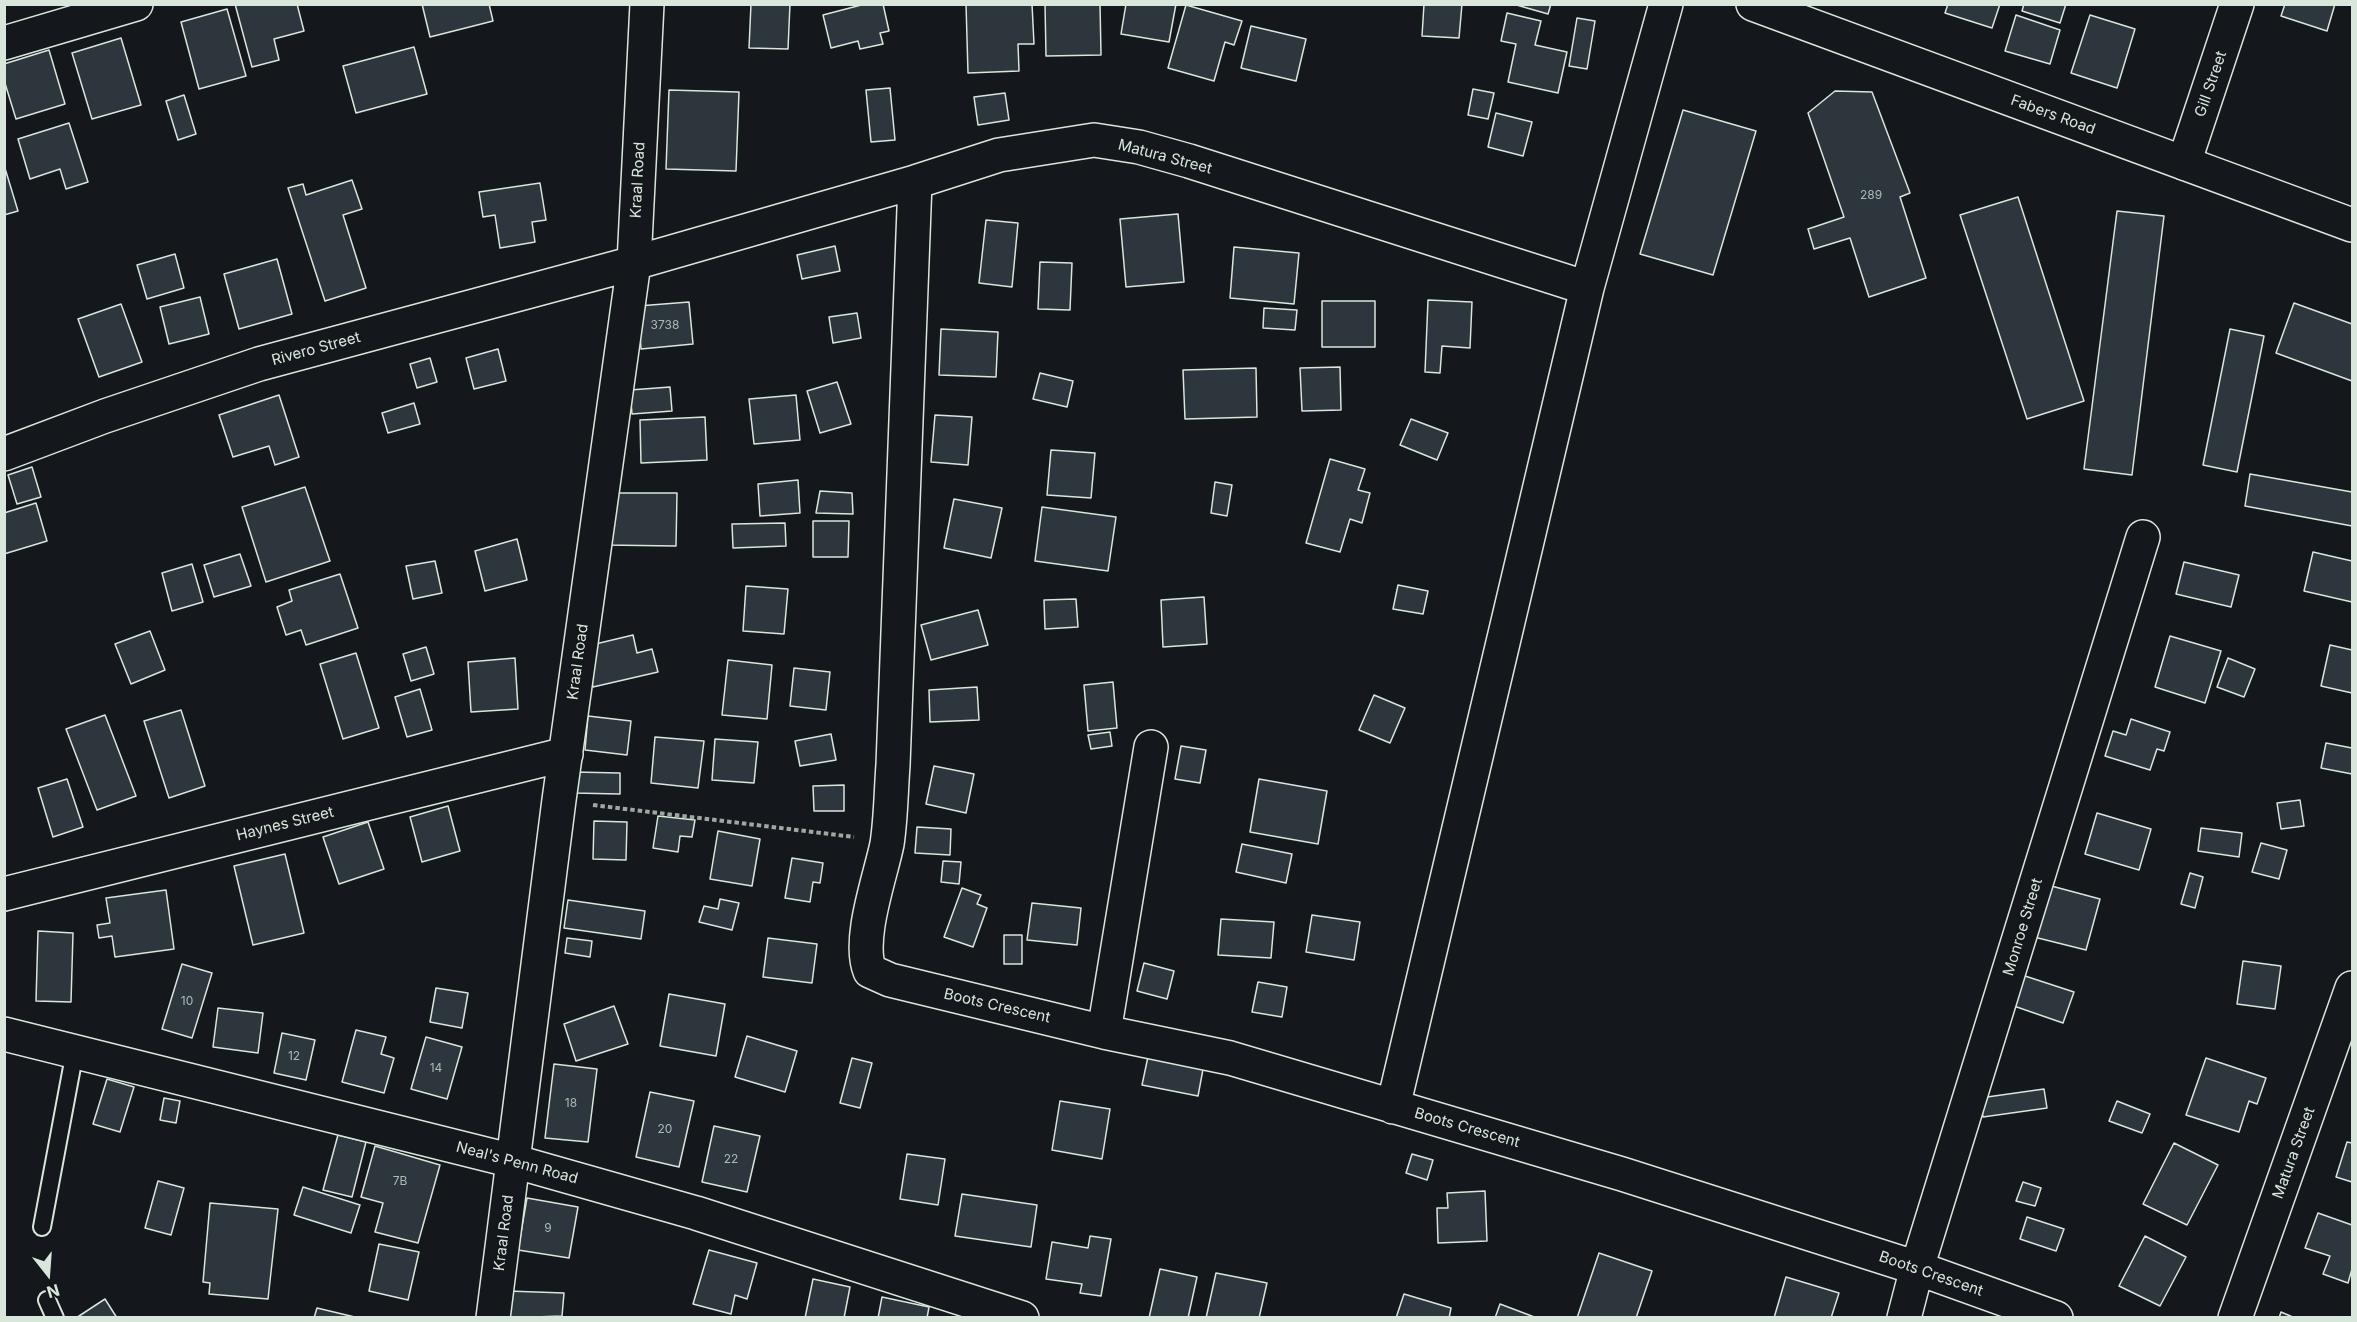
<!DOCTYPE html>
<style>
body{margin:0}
#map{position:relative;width:2357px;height:1322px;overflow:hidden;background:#14181c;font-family:Inter,sans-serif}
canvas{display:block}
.frame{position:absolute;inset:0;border:6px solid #d8e6dc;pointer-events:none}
.north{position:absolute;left:18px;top:1244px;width:60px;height:60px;-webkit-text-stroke:4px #14181c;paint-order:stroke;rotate:163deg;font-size:16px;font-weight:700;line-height:24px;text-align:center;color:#d8e6dc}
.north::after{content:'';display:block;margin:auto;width:21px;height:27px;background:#d8e6dc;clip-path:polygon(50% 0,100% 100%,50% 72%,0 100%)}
</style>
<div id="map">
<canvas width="2357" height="1322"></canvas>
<div class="frame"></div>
<div class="north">N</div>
</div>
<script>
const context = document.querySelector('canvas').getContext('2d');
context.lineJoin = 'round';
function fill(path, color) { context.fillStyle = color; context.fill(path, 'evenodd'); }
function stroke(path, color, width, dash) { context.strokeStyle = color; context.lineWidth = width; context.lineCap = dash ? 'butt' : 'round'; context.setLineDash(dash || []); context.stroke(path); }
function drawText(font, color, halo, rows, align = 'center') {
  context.font = font + ' Inter,sans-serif'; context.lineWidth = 4.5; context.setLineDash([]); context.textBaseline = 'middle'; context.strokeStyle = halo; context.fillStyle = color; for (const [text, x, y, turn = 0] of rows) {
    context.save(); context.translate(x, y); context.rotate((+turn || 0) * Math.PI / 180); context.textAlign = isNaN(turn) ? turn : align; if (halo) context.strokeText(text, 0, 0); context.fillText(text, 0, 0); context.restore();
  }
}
const building = new Path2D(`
 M235,4H297L304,31L274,39L279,60L252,67Z
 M422,4H489L493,21L430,37Z
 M751,4H790L788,49L749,48Z
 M865,4H883L889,31L880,33L883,44L860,49L858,41L831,48L823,15Z
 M966,4H1032L1034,44H1018L1019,71L968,73Z
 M1045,4H1100L1101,55L1046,56Z
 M1126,4H1176L1169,42L1121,34Z
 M1424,4H1462L1459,38L1422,36Z
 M1513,4H1551L1548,14Z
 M1948,4H2000L1992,28L1945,13Z
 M2024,4H2066L2060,23L2022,11Z
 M2285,4H2335L2327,31L2281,16Z
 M1186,5L1242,21L1234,45L1225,42L1214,81L1168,68Z
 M227,9L246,76L199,89L181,22Z
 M1507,13L1541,21L1535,45L1567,52L1558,93L1508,82L1516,44L1501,41Z
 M2016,15L2060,30L2050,64L2005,51Z
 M2090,15L2135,29L2117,88L2071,73Z
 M1577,18L1595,21L1587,69L1569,66Z
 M1251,26L1306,39L1296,81L1241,68Z
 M121,38L141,105L92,119L72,53Z
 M414,47L427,94L356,113L343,66Z
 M49,50L65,104L16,119L4,80V64Z
 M890,88L895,140L871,142L866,90Z
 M1473,89L1494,93L1488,119L1468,115Z
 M669,90L739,92L736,171L666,169Z
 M1835,91L1872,92L1910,193L1900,197L1926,278L1869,297L1850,238L1814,249L1808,229L1844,217L1808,113Z
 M1005,93L1009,120L978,125L974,97Z
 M184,95L196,134L178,140L166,101Z
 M1683,110L1756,131L1713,275L1640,254Z
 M1496,113L1532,122L1523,156L1488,147Z
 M69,123L88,182L66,189L60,169L30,179L18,139Z
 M4,165L18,211L4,215Z
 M352,180L362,209L343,215L366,288L325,301L288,188L303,184L306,195Z
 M540,183L546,220L532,222L535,242L500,248L495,215L483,217L479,192Z
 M2018,197L2084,401L2027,419L1960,215Z
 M2117,211L2164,216L2132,475L2084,469Z
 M1178,214L1184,282L1126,287L1120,219Z
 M986,220L1018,223L1012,287L979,283Z
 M835,246L840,271L802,279L797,255Z
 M1234,247L1299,253L1294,304L1230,298Z
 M175,254L184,288L147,299L137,265Z
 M277,259L292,314L239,329L224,274Z
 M1040,262L1072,263L1070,310L1038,309Z
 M200,297L209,334L169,344L160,307Z
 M1428,300L1472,302L1470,348L1442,346L1440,373L1425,372Z
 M1322,301H1375V347H1322Z
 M689,302L693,344L641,349L638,306Z
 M2294,303L2352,324V381L2276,353Z
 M121,304L142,362L99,377L78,319Z
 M1264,308L1297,310L1295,330L1263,328Z
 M857,313L861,338L833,343L829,317Z
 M941,329L998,332L996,377L939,375Z
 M2230,329L2264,336L2237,472L2203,465Z
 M498,349L506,381L474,389L466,358Z
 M430,358L437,382L417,388L410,364Z
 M1340,367L1341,410L1302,411L1300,368Z
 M1256,368L1257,417L1185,419L1183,370Z
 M1040,373L1073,381L1067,407L1033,399Z
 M837,382L851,424L820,433L807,391Z
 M670,387L672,411L632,414L630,390Z
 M279,395L299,457L275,465L269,446L233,457L219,415Z
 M796,395L800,440L754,444L749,399Z
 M414,403L420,424L388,433L382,413Z
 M935,415L972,417L968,465L931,462Z
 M705,417L707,460L641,463L640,420Z
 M1411,419L1448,433L1437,460L1400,445Z
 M1051,450L1095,453L1091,498L1047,495Z
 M1330,459L1365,469L1358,490L1370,493L1362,523L1350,519L1340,552L1306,543Z
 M32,467L41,497L17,504L8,475Z
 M2250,474L2352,492V526L2245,506Z
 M798,480L800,513L760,516L758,484Z
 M1215,482L1232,485L1227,516L1211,513Z
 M305,487L330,561L266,582L242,507Z
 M820,491L852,493L853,514L816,513Z
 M606,493H677L676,546L605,545Z
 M954,499L1002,508L991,558L944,548Z
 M36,503L47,541L4,554V513Z
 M1042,507L1116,517L1108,571L1035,561Z
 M813,521H849L848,557H813Z
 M785,523L786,546L733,548L732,524Z
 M517,539L527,580L485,591L475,551Z
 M2313,552L2352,561V602L2304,591Z
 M240,554L251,586L214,597L204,565Z
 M435,561L442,593L413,599L406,566Z
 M2184,562L2239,575L2231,607L2176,594Z
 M192,564L203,602L172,611L162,573Z
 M340,574L358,628L306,645L301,630L286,635L277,607L292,601L289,590Z
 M1398,585L1428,591L1423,614L1393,609Z
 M746,586L788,589L784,634L743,631Z
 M1204,597L1207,644L1163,647L1161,600Z
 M1076,599L1078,627L1045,629L1044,600Z
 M978,610L988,645L931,660L921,625Z
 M150,631L165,670L131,684L115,644Z
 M633,635L637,653L652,649L658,672L593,687L583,647Z
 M2170,636L2221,651L2205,703L2155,687Z
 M2330,645L2352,650V693L2321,686Z
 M426,647L434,674L411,681L403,654Z
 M356,653L379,728L343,739L320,664Z
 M515,658L518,709L471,712L468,662Z
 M2228,658L2255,669L2244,697L2217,687Z
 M728,660L772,665L767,719L722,715Z
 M794,668L830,672L826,710L790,706Z
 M1113,682L1117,728L1088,731L1084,685Z
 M977,687L979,720L930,722L929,690Z
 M420,689L432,730L407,737L395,697Z
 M1374,695L1405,708L1390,743L1359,730Z
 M181,710L205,786L169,798L144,721Z
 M105,715L136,796L97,810L66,729Z
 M588,716L631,721L627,755L585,750Z
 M2131,719L2170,732L2164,751L2157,749L2150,770L2105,756L2113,731L2126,735Z
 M1110,732L1112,746L1091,749L1088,735Z
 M831,734L836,760L800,766L795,741Z
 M655,737L704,741L698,788L651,783Z
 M715,739L758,742L754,783L712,780Z
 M2326,743L2352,748V774L2321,768Z
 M1181,746L1206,750L1200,783L1175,779Z
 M934,766L974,774L966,813L926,804Z
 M574,772L620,773V794L573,793Z
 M67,779L83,827L53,837L38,788Z
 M1259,779L1327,791L1318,844L1250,832Z
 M844,785V811H814L813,786Z
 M2300,800L2304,826L2281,829L2277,803Z
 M448,806L460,851L422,862L410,817Z
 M2097,813L2151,829L2139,870L2085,854Z
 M658,816L695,820L692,837L680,836L678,852L653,848Z
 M594,821L627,822L626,860L593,859Z
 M368,822L384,869L339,884L323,837Z
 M917,827L951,829L950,855L915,853Z
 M2201,828L2242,833L2239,857L2198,851Z
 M718,831L760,839L752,886L710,879Z
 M2261,843L2287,850L2279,879L2252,872Z
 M1242,844L1292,854L1286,883L1236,872Z
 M285,854L304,933L253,945L234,866Z
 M792,858L823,863L820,883L813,882L810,902L785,898Z
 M943,861L961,862L959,884L941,882Z
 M2190,873L2203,877L2195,908L2181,904Z
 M2044,884L2100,899L2086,950L2030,936Z
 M962,888L981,895L977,904L987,908L973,947L944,937Z
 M166,890L174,949L115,957L112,936L99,938L97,925L110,923L106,898Z
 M720,899L739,903L732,930L699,922L704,906L718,909Z
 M568,900L645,911L641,939L564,928Z
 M1032,903L1081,908L1077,945L1027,940Z
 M1312,915L1360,922L1354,960L1306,952Z
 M1221,919L1274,922L1271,958L1218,955Z
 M38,931L73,933L71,1002L36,1001Z
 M1004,935H1022V964H1004Z
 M567,938L592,941L590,957L565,953Z
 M768,938L817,944L812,983L763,977Z
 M2243,961L2281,966L2275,1009L2237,1004Z
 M1144,963L1174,971L1167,999L1137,991Z
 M182,964L212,973L192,1038L162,1029Z
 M2022,975L2074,992L2063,1023L2011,1005Z
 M1258,982L1287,987L1282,1017L1252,1012Z
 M436,988L468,993L462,1028L430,1022Z
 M669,994L725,1004L716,1056L660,1046Z
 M614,1006L628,1044L576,1061L564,1024Z
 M218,1008L263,1013L258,1053L213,1047Z
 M356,1030L386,1037L381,1054L394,1058L384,1093L342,1082Z
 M282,1033L315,1040L306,1080L274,1073Z
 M747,1036L797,1051L785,1092L735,1077Z
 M426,1037L462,1047L447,1099L411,1089Z
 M1149,1052L1204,1064L1198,1096L1142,1085Z
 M852,1058L872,1063L860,1108L840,1103Z
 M2206,1058L2266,1078L2257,1104L2249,1101L2239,1132L2186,1115Z
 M554,1064L597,1069L588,1142L545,1138Z
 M107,1079L134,1087L120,1132L93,1124Z
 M2044,1089L2047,1108L1983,1117L1980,1098Z
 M650,1092L694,1101L679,1167L636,1157Z
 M164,1098L180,1101L176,1123L160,1120Z
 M1060,1101L1110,1109L1102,1159L1052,1150Z
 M2117,1101L2150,1114L2142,1133L2109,1121Z
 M714,1126L760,1136L747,1192L702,1182Z
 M338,1135L366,1142L352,1197L323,1190Z
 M2347,1142L2352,1143V1182L2336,1177Z
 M2174,1143L2218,1165L2187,1225L2143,1204Z
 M375,1146L440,1165L418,1243L375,1232L383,1203L361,1197Z
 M907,1154L945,1159L938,1205L900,1199Z
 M1412,1154L1433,1160L1427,1180L1406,1173Z
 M158,1181L184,1188L171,1235L145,1228Z
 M2023,1182L2041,1188L2035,1206L2016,1201Z
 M303,1187L360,1205L351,1233L294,1215Z
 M1485,1191L1487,1241L1438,1243L1437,1208H1448L1447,1193Z
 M962,1194L1037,1205L1031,1247L955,1236Z
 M527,1198L578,1207L569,1258L518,1250Z
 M210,1203L278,1209L268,1299L209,1294L210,1283L203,1282Z
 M2318,1213L2352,1225V1269L2348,1283L2323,1274L2330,1256L2305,1248Z
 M2027,1217L2064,1229L2056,1251L2020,1239Z
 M1090,1236L1111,1239L1101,1296L1080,1293L1082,1284L1046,1279L1052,1242L1088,1248Z
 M2145,1236L2186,1257L2160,1306L2119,1286Z
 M379,1244L419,1252L408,1300L369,1291Z
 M709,1250L757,1263L747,1299L735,1295L731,1314L693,1304Z
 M1599,1253L1652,1271L1636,1318H1577Z
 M1160,1269L1197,1277L1188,1318H1149Z
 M1216,1273L1267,1283L1259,1318H1206Z
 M1786,1277L1839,1293L1831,1318H1774Z
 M813,1279L850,1287L844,1318H805Z
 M508,1291L564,1293L562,1316L507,1318Z
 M1404,1294L1451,1308L1449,1318H1396Z
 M882,1297L929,1307L927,1318H878Z
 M105,1299L117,1318H76Z
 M1500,1304L1537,1318H1495Z
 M317,1308L359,1318H314Z
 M2281,1312L2295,1318H2279Z`);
const path = new Path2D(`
 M593,805L854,837`);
const service = new Path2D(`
 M42,1227L75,1051
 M47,1300L55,1318`);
const minor = new Path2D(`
 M4,43L136,4
 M2184,163L2237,4
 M915,182L893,765C891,791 891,818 887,844C880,878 857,940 870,971L890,980L1104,1032L1230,1058L1622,1174L1917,1268L2056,1318
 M4,454L105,416L259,364L634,263L915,182L999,155L1094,140L1139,147L1189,161L1587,288
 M4,894L566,754
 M1104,1032L1151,747
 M1393,1107L1587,288L1666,4
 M493,1318L559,800L634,263L647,4
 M1904,1318L1917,1268L2143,537
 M2235,1318L2352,988`);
const tertiary = new Path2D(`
 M4,1034L513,1161L696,1213L1022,1318`);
const secondary = new Path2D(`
 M1753,4L2352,225`);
const numberNames = [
 ["289",1871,195],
 ["3738",665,325],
 ["10",187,1001],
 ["12",294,1056],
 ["14",436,1068],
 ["18",571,1103],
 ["20",665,1129],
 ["22",731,1159],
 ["7B",400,1181],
 ["9",548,1228]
];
const streetNames = [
 ["Gill Street",2211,84,-71],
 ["Fabers Road",2053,115,20],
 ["Matura Street",1165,157,15],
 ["Kraal Road",638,180,-87],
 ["Rivero Street",316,349,-15],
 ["Kraal Road",578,662,-82],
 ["Haynes Street",285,824,-14],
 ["Monroe Street",2023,927,-73],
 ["Boots Crescent",997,1006,13],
 ["Boots Crescent",1467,1128,16],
 ["Matura Street",2294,1153,-70],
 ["Neal's Penn Road",517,1163,15],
 ["Kraal Road",504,1233,-83],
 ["Boots Crescent",1931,1274,19]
];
fill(building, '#2c363c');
stroke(building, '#d8e6dc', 1.5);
stroke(service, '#d8e6dc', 20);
stroke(minor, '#d8e6dc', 36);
stroke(tertiary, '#d8e6dc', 36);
stroke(secondary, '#d8e6dc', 36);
stroke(path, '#9da8a2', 4, [4.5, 3]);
stroke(service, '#14181c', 16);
stroke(minor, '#14181c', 33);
stroke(tertiary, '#14181c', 33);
stroke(secondary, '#14181c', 33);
drawText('12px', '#adbab4', null, numberNames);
drawText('15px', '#d8e6dc', '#14181c', streetNames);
</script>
